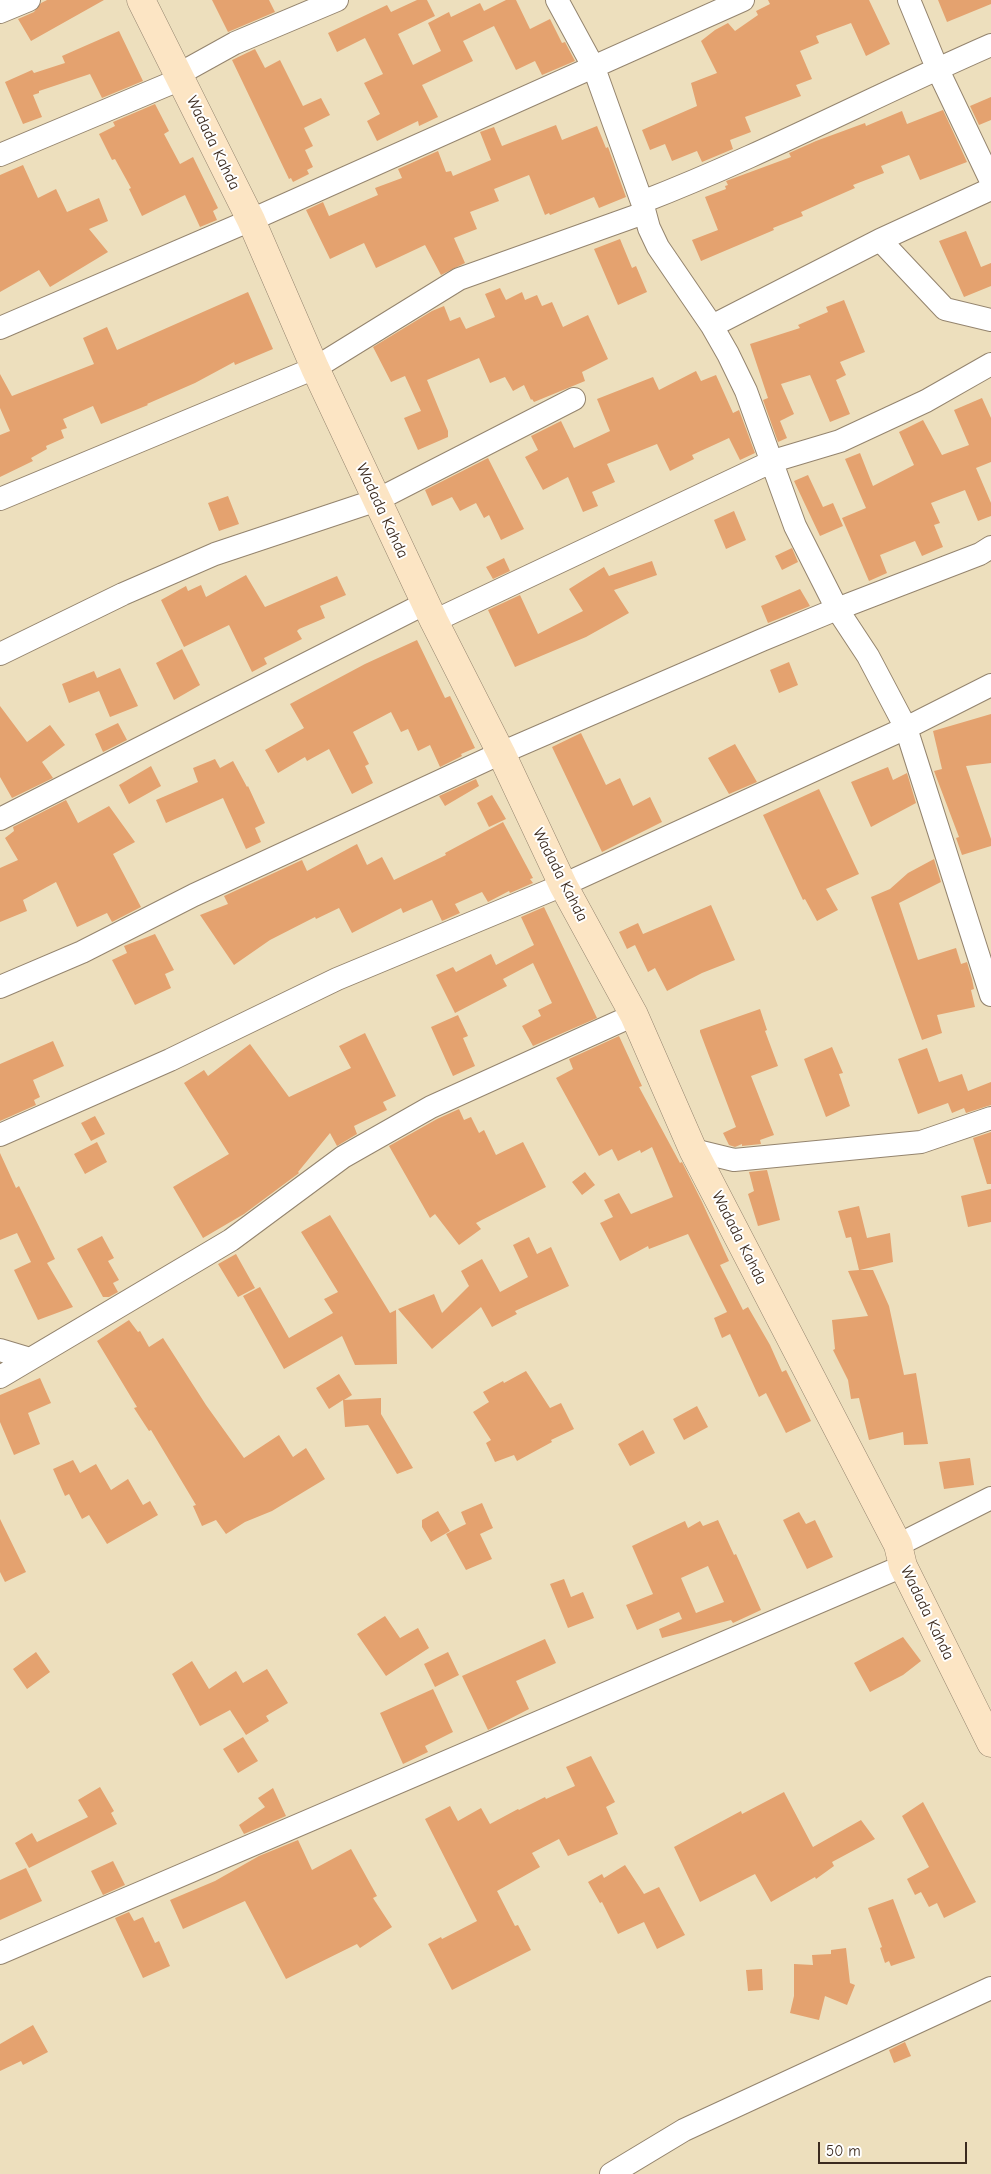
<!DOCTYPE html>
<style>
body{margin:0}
#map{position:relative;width:991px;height:2174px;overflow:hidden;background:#eddfbd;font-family:"Comic Neue",sans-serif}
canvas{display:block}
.scale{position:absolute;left:818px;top:2142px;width:149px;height:22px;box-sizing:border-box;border:2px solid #3b2a1e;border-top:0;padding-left:6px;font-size:15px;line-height:18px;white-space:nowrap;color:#3b2a1e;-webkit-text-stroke:4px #fff;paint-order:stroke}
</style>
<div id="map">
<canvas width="991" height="2174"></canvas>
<div class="scale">50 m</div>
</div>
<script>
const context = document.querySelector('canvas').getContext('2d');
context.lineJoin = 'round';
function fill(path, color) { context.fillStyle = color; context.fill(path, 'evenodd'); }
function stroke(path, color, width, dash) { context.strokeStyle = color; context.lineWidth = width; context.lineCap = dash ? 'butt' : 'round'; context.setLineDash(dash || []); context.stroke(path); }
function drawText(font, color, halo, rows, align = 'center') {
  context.font = font + ' "Comic Neue",sans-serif'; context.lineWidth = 4; context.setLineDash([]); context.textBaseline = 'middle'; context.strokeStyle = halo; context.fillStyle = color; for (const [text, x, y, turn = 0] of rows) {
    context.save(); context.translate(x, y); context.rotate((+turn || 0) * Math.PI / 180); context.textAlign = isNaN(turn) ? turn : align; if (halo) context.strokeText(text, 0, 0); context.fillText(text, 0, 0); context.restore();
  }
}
const building = new Path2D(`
 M47,0H104L31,41L18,19L34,12L41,3Z
 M212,0H269L275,12L228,32Z
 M417,0H427L435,16L398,34L413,65L441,51L428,23L449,12L451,17L480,3L484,11L506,0H516L530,29L550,19L562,43L565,42L575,61L542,75L535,61L516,70L494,26L463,41L473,61L422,85L438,117L419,126L418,121L377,141L367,121L380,114L364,83L383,74L365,38L337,52L328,33L387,5L391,12Z
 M768,0H869L890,44L866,56L851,23L816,36L819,43L800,51L812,79L796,85L801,96L745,117L751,132L730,140L733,149L702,162L697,151L672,161L665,144L650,150L642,130L697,106L691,83L717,73L701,41L715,30L728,23L735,31L758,15L756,11L770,4Z
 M938,0H991V4L947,22Z
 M119,31L143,81L102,98L90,74L39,91V93L33,95L42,117L23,124L5,82L32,70L34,73L65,63L62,56Z
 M255,49L265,68L280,60L303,106L321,98L330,115L304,128L313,146L305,150L313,167L307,170L309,174L293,182L291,178L289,179L232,60Z
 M991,97V120L979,125L970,106Z
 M155,104L169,131L164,134L180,164L193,157L218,208L213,211L217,220L200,227L185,195L142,216L129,189L131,188L115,159L112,160L99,134L115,126L113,122Z
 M943,110L967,162L920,180L909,155L881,166L884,173L853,185L855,188L801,212L803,216L773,228L774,230L701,261L692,240L718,230L705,197L726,189L725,186L728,185L726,181L791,157L789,153L816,141L865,123L866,126L902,111L907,124Z
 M556,125L562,140L597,126L606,148L608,147L626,197L599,208L594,197L550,215L549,213L545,215L529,175L494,189L499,201L470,212L477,229L454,238L465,263L441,275L425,245L376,268L364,243L330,259L306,210L323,202L329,216L378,195L375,188L402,178L398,169L438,151L446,172L451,171L453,176L491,160L480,132L494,127L502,146Z
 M23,165L38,198L56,189L67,212L99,198L108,221L89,229L108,252L50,287L39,270L0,292V175Z
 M966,231L981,267L991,263V286L964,297L939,241Z
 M620,239L632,268L636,266L647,292L618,305L594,249Z
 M500,288L506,300L522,292L525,300L537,295L542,306L552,302L563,327L588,315L608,359L582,372L585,381L534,402L532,399L531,400L524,385L513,391L505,377L490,383L479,358L427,380L448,431V437L418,450L404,418L421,411L405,376L391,382L373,347L432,311L444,306L450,321L460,317L466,329L495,317L485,294Z
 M248,292L273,349L235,365L234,362L195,383L147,404L148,405L101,424L93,406L63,419L67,428L61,430L64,438L46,446L47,449L31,458L33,461L0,477V435L10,431L0,408V374L12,396L94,364L83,338L107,327L117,350Z
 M844,300L865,352L840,362L846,375L836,380L850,414L830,422L810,375L781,384L794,414L780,421L787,438L778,442L763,400L768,398L750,344L800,328L798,325L828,312L826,307Z
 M696,371L701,381L716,375L733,413L739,410L755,453L740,460L729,438L692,455L694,459L670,471L657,444L607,464L615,482L592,492L598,506L583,512L568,477L543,490L525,457L538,450L531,436L561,421L574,448L610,431L597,399L653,377L659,390Z
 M982,398L991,418V462L976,468L991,503V516L978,521L965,490L931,503L940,523L934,525L943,547L922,556L915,541L880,555L887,573L869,581L842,518L866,508L845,459L860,453L873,486L914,465L899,432L923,420L942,455L969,445L954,410Z
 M488,458L524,529L501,540L489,515L484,518L476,503L460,511L452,497L432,506L425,490Z
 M808,475L823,507L833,503L843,526L820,536L794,481Z
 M228,496L239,524L219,531L208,503Z
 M734,511L746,540L726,549L714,520Z
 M792,548L798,562L782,570L775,556Z
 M504,558L510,571L493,579L486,567Z
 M652,561L657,575L614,590L629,613L586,637L515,667L488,610L520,595L538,634L583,611L569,589L604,567L609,576Z
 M246,575L265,607L337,576L346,595L320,606L325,618L299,629L297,631L302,639L264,658L267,664L252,672L229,625L184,647L161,600L186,586L188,591L201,585L206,597Z
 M800,589L810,606L768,623L761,606Z
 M417,640L445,698L450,696L475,748L461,754L462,756L440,767L430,745L418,751L408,729L401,732L391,712L353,732L369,764L365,766L373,783L352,794L329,749L307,761L305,757L278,773L265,750L304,728L290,704L365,664Z
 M182,649L200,685L174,700L156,663Z
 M789,662L798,685L779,693L770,670Z
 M120,668L138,706L110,717L99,691L69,703L62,684L94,671L97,678Z
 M0,706L27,742L50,725L65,745L42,762L53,778L12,798L0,777Z
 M991,714V763L966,766L991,839V846L962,855L956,838L959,837L934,771L942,769L933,731Z
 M118,723L127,740L103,752L95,734Z
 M581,733L606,785L620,778L633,806L650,797L662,822L602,852L552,747Z
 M735,744L757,782L729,794L708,758Z
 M215,759L220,768L233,761L247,787L248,786L265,823L255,828L261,842L246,849L223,798L166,823L156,800L198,782L193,768Z
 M151,766L161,786L129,804L119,785Z
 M888,767L893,780L907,773L916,803L871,827L851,782Z
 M476,779L479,786L445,806L439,796Z
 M819,789L859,874L826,889L838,910L817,921L805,899L803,900L763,815Z
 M492,795L506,819L489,827L477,803Z
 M66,800L78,823L109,806L135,842L113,854L141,907L112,922L107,913L77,927L56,882L23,900L27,911L0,922V868L18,860L5,838L14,831L13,827Z
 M503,822L533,878L530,879L533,883L510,893L509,891L488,902L482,892L455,904L460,913L442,921L432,900L403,913L401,908L352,933L339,908L316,919L315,917L270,940L234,965L200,915L228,904L224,896L302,860L307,871L357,844L367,865L382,857L394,880L446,855L445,853Z
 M934,859L941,882L899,903L918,960L956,948L961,964L967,962L972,979L974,989L971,990L975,1007L937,1015L942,1033L922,1040L871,897L890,889L908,873Z
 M711,905L735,960L702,973L667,991L655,968L648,972L635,945L627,949L619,932L638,923L643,934Z
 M544,907L597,1018L533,1046L522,1026L541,1016L538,1010L552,1003L533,963L503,979L507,986L455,1013L436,975L453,967L456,972L491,954L496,965L534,945L521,917Z
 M155,934L174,970L165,974L171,988L135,1005L112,960L127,953L124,946Z
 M760,1009L767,1030L765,1031L778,1066L751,1076L774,1135L760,1140L761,1144L742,1146V1144L735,1147L729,1145L723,1133L736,1127L700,1032V1030Z
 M458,1015L468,1036L463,1038L475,1066L453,1076L431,1027Z
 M365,1033L396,1096L383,1102L387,1110L354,1126L357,1134L337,1146L330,1133L298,1172L299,1173L244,1214L203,1238L173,1187L229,1154L184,1083L204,1070L208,1076L250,1044L289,1097L351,1068L339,1046Z
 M619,1036L642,1086L639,1087L680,1163L682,1162L702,1202L729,1261L720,1265L743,1310L748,1307L770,1345L782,1372L786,1370L811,1421L786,1433L766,1393L759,1397L730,1334L722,1338L714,1318L727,1312L688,1234L649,1249L648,1246L620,1261L600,1223L613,1217L604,1200L619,1193L631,1214L673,1197L652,1147L641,1153L640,1150L618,1161L612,1149L599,1156L556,1078L573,1069L569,1059Z
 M53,1041L64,1066L33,1080L40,1097L34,1100L36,1105L0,1121V1064Z
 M832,1047L843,1073L839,1074L850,1106L826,1117L804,1059Z
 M927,1048L939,1082L962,1074L968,1091L991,1082V1105L966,1113L964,1108L952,1113L948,1103L918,1114L898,1059Z
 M459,1109L464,1120L471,1117L479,1133L484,1130L496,1155L523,1142L546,1187L476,1223L481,1229L459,1245L435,1214L430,1218L389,1146L437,1119Z
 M95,1116L105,1134L91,1141L81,1123Z
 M991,1132V1184H987L973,1138Z
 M97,1142L107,1162L85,1174L74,1154Z
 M0,1153L16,1188L19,1186L55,1259L47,1263L73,1307L38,1320L14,1270L31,1262L17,1233L0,1240Z
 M767,1170L780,1220L758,1226L748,1194L754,1191L749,1172Z
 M585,1172L595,1185L582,1195L572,1182Z
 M991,1189V1222L968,1227L961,1196Z
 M859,1206L867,1238L890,1233L893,1262L860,1270H873L889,1306L904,1375L916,1373L928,1444L904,1445L903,1432L869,1440L859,1398L851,1399L848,1380L833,1350L835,1349L832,1320L868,1316L848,1271L859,1270L851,1237L846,1238L838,1211Z
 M330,1215L390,1313L396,1310L397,1364L355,1365L342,1336L284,1369L243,1296L260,1287L289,1338L333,1313L324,1299L338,1292L301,1232Z
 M102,1236L114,1258L108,1261L119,1280L113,1283L118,1292L109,1297H103L77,1249Z
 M529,1237L537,1254L551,1247L569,1286L515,1311L517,1314L492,1327L481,1307L432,1349L398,1309L434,1294L442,1313L469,1286L461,1271L482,1259L500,1292L528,1277L513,1245Z
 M236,1254L255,1288L238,1297L218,1264Z
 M129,1320L138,1332L140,1331L149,1347L163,1338L206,1405L244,1458L279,1435L293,1457L306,1448L325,1479L272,1511L245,1522L226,1534L216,1520L202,1526L193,1506L196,1505L151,1430L149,1431L134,1408L137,1407L97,1341Z
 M526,1371L550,1408L561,1403L574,1429L551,1440L552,1442L517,1461L514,1455L495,1462L486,1443L491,1440L473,1412L489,1402L483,1392L503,1381L504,1383Z
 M339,1374L352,1395L344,1400L381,1398V1414L413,1468L397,1474L368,1425L345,1427L343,1400L329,1409L316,1388Z
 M40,1378L51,1403L28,1413L40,1444L14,1455L0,1422V1395Z
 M697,1406L708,1427L684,1440L673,1419Z
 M643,1430L655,1453L630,1466L618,1444Z
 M970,1458L974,1485L944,1489L939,1462Z
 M73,1460L80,1473L96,1464L111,1490L128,1479L143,1505L150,1501L158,1515L107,1544L89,1515L82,1519L69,1494L65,1496L53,1469Z
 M482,1503L493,1528L480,1534L492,1559L466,1570L446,1534L466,1524L461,1512Z
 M438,1511L450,1531L431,1542L422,1527V1520Z
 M799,1512L806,1524L815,1520L833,1557L807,1569L783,1520Z
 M0,1519L26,1572L5,1582L0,1572Z
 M718,1520L734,1555L736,1554L761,1610L733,1623L731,1620L662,1638L659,1629L682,1619L679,1612L637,1630L626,1605L653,1594L632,1546L685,1521L688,1528L700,1521L703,1526ZM708,1566L724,1602L696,1613L681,1578Z
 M564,1579L571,1597L583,1592L594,1618L568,1628L550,1584Z
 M385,1616L400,1638L418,1628L429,1648L386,1676L357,1634Z
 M903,1637L921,1661L903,1675L870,1692L854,1663Z
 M545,1639L556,1663L516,1681L529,1709L488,1730L462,1676Z
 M36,1652L50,1672L27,1689L13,1669Z
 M448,1652L459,1675L435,1687L424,1664Z
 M192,1661L209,1689L236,1671L243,1683L267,1669L288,1703L266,1716L269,1721L246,1735L230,1710L200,1726L172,1674Z
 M433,1689L453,1732L425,1746L428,1752L403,1764L380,1713Z
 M243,1737L258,1761L238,1773L223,1749Z
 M591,1756L615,1802L606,1807L618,1834L568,1856L559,1839L532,1853L540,1867L497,1891L515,1926L518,1925L531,1950L452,1990L428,1944L441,1937L442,1939L477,1921L425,1819L450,1806L458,1821L481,1808L490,1824L518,1809L519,1810L545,1797L546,1799L575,1786L566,1767Z
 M100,1787L114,1811L111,1813L117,1824L29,1868L15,1843L32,1833L37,1842L88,1817L78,1800Z
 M273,1788L286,1816L244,1834L239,1825L265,1807L258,1798Z
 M784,1792L813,1847L861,1820L875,1839L832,1862L834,1866L816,1879L815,1877L771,1902L755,1874L700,1902L674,1847L741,1811L742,1814Z
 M923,1802L976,1902L944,1918L937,1903L929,1907L921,1892L915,1895L907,1879L929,1867L902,1816Z
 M298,1840L312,1870L351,1849L377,1896L373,1898L392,1927L360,1948L357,1944L286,1979L245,1901L183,1929L170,1900L215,1881L259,1856Z
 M113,1861L125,1885L103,1895L91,1871Z
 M625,1865L644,1894L659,1887L685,1935L657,1949L644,1922L618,1934L602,1902L600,1903L588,1882L602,1874L604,1878Z
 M26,1868L42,1901L0,1920V1880Z
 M893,1899L915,1958L891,1966L889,1961L885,1963L880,1948L882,1947L868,1908Z
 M129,1912L134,1921L143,1917L155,1943L159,1941L170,1966L143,1978L115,1918Z
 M846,1948L850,1983L855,1985L847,2005L825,1996L819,2020L790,2013L794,1996V1964L813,1965L812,1955L831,1954V1950Z
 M762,1969L763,1990L748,1991L746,1970Z
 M33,2025L48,2052L23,2065L21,2061L0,2071V2044Z
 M905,2042L911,2056L894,2063L889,2050Z`);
const minor = new Path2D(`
 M909,0L937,68L991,181
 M0,12L29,0
 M179,74L235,43L337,0
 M0,155L181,79
 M642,202C761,156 874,96 991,45
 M880,240L945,309L991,320
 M712,326L880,240L991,189
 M0,328L251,220L743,0
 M0,499L315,368L459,279L644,213
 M991,547L980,554L837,609L868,656L906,728L991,995
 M434,621L773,461L840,441L926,401L991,364
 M0,654L123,594L215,554L377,500L574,399
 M0,819L426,603
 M0,987L82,952L194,895L501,753L762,640L837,609L795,526L746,391L728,354L712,326L658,247L649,228L642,202L594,68L557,0
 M0,1135L170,1060L337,979L563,885L906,728L991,685
 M693,1150L734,1160L921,1142L991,1118
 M0,1350L30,1359
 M0,1377L231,1240L343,1157L431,1107L634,1015
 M898,1545L991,1498
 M0,1953L903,1566
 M611,2174L684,2130L991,1988`);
const secondary = new Path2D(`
 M141,0L251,220L315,368L434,621L501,753L563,885L634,1015L693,1150L898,1545L903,1566L991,1743`);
const streetNames = [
 ["Wadada Kahda",213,143,64],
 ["Wadada Kahda",382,511,65],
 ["Wadada Kahda",560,875,63],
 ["Wadada Kahda",739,1238,63],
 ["Wadada Kahda",927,1613,64]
];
fill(building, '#e4a26f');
stroke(minor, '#94846e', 24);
stroke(secondary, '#94846e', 29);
stroke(minor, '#fff', 22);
stroke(secondary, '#fce5c4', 28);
drawText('16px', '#3b2a1e', '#fff', streetNames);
</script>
